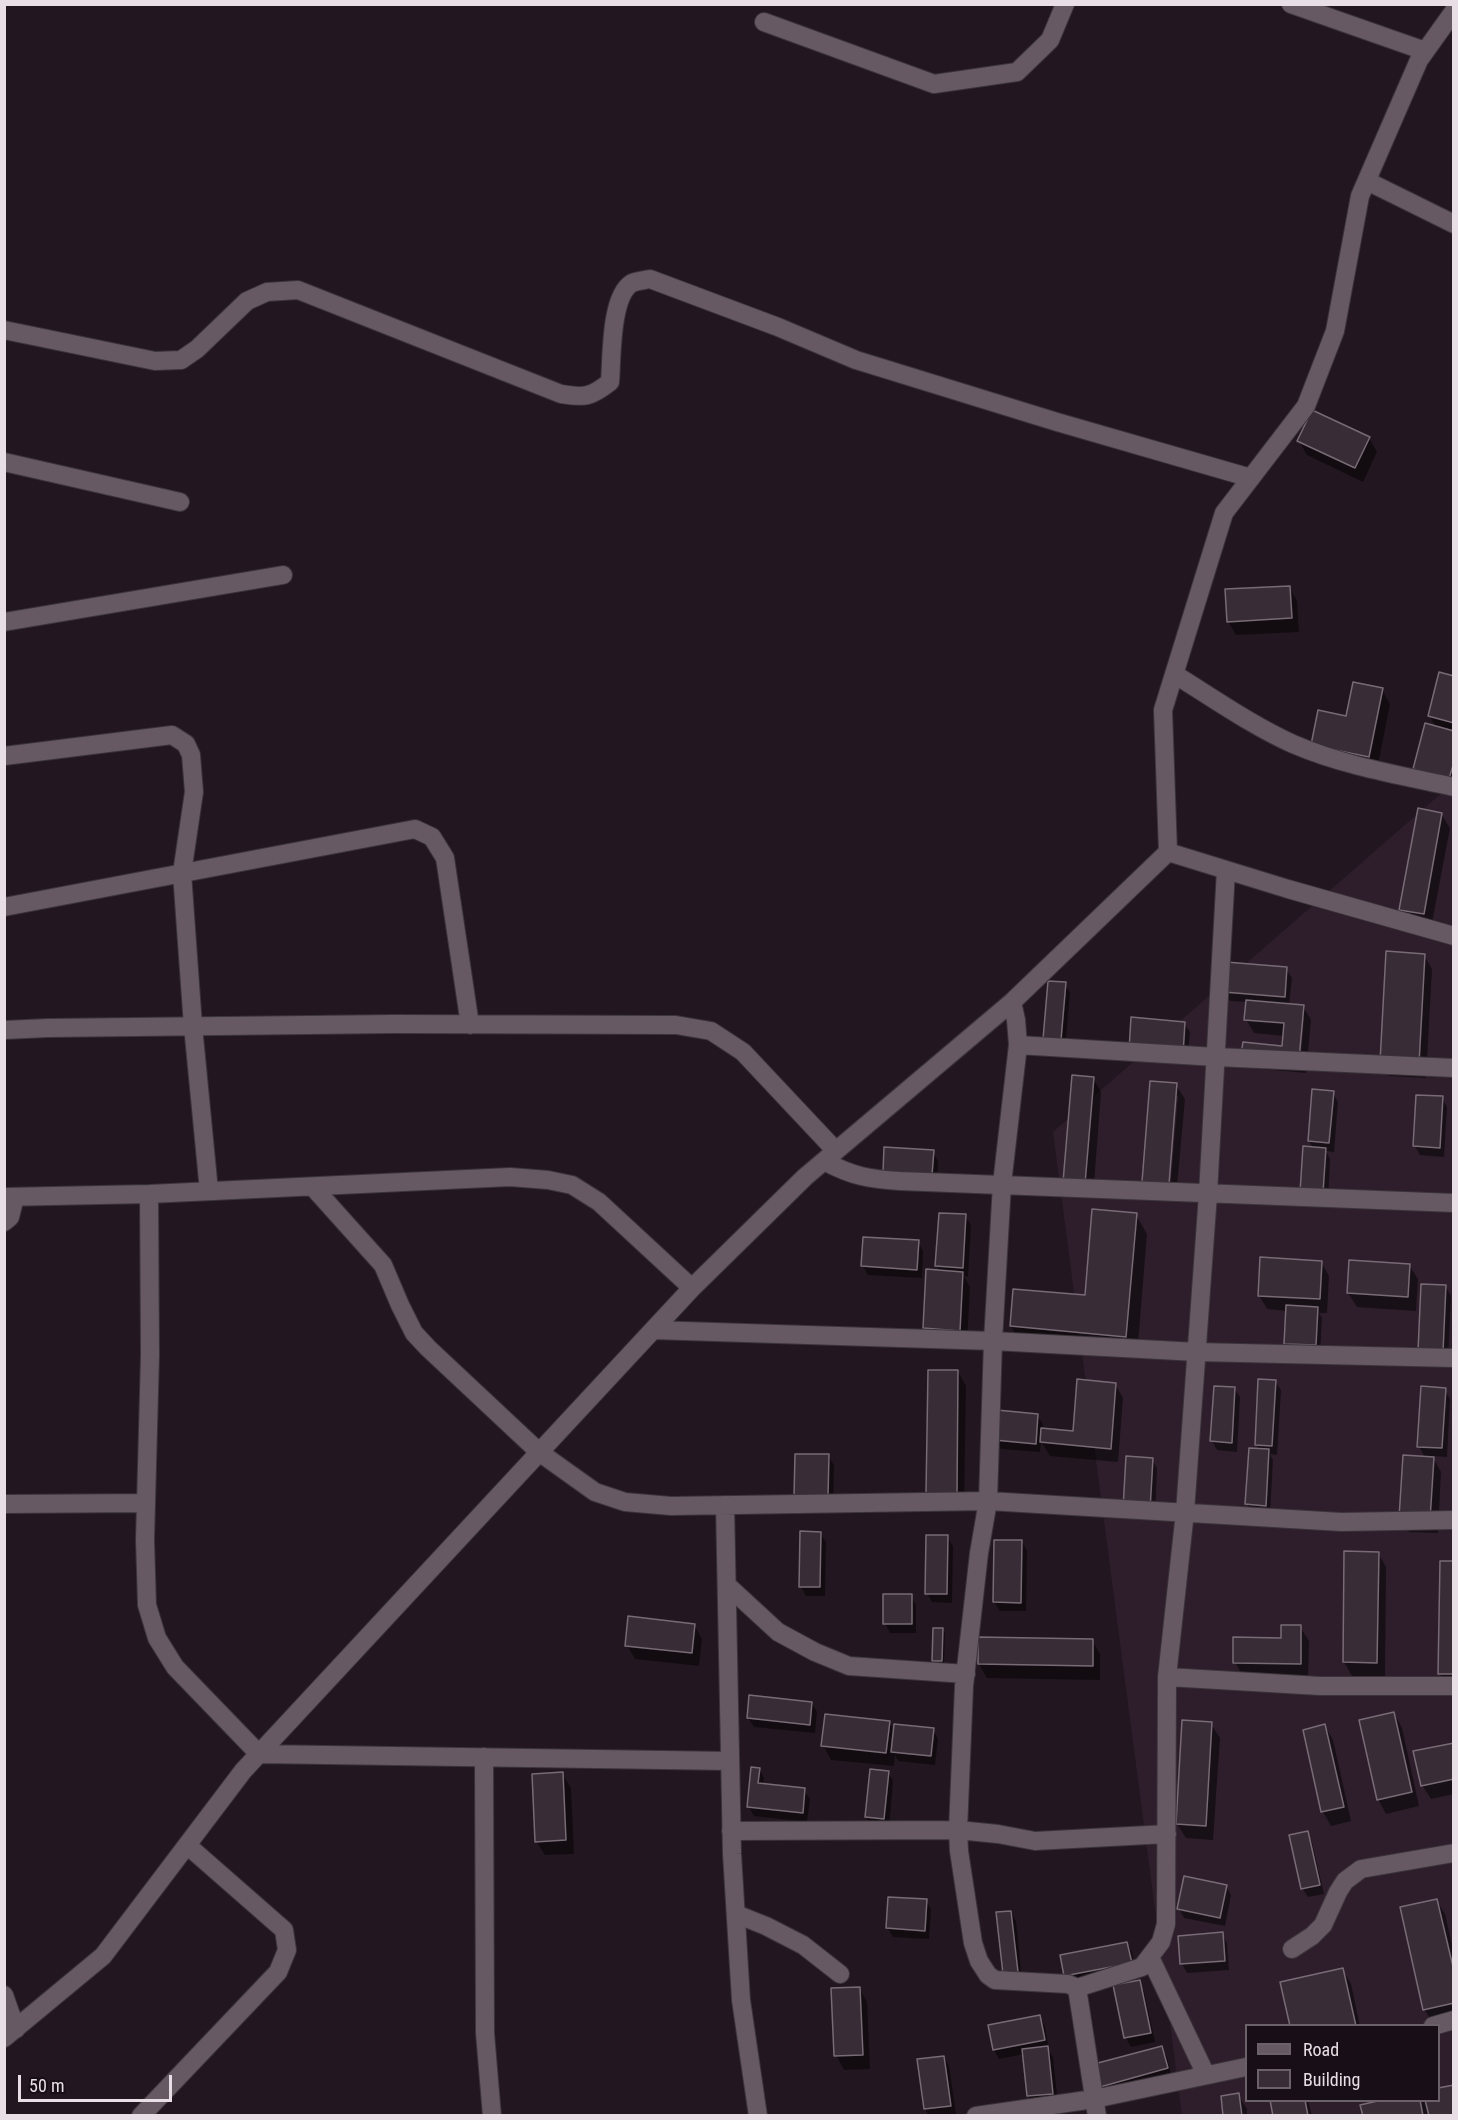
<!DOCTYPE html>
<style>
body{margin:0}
#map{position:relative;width:1458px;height:2120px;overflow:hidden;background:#221720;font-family:"Roboto Condensed",sans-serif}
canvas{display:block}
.frame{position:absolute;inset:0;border:6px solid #e7dfe5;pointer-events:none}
.legend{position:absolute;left:1245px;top:2024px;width:195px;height:78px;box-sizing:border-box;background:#180e17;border:2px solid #6b6269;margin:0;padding:8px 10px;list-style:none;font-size:18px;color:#e7dfe5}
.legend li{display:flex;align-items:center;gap:12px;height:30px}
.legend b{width:30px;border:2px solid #6b6269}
.scale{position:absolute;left:18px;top:2075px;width:154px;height:27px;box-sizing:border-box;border:3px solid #e7dfe5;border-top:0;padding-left:8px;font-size:18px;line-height:21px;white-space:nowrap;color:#e7dfe5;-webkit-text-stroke:4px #180e17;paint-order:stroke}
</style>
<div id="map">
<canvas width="1458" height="2120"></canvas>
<div class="frame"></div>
<ul class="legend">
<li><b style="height:8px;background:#665963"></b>Road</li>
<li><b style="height:16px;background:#382c36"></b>Building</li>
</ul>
<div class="scale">50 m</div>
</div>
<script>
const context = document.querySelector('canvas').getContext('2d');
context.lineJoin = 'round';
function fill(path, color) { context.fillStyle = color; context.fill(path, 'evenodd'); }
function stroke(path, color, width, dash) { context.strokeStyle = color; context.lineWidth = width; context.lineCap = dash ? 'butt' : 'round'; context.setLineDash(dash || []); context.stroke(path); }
const built = new Path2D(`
 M1453,783V2115H1182L1053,1132ZM1246,2026H1438V2100H1246Z`);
const shadow = new Path2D(`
 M1369,438L1377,452L1363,482L1307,455L1299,441Z
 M1289,587L1297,601L1299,632L1236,635L1228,621Z
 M1454,677V787L1420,778L1415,769L1436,728L1430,716Z
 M1382,690L1390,704L1377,770L1321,759L1348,718Z
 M1441,814L1450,828L1431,928L1409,924L1401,909Z
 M1424,955L1432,969L1426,1078L1389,1076L1381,1062Z
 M1286,969L1292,978L1289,1005L1303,1006L1311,1020L1306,1073L1251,1068L1243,1054L1283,1047L1284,1036L1254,1033L1246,1019L1247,1002L1230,1001L1225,992ZM1301,1018H1304L1300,1067L1297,1066Z
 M1065,984L1070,993L1065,1049L1045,1038Z
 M1133,1019L1184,1023L1190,1032L1187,1064Z
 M1093,1078L1101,1092L1093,1197L1065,1181Z
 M1176,1085L1185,1099L1176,1197L1152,1196ZM1175,1096H1178L1170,1191H1167Z
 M1333,1093L1338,1102L1334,1152L1326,1151L1330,1159L1328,1202L1307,1200L1314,1149L1309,1141Z
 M1442,1098L1447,1107L1444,1157L1420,1155L1415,1146Z
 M933,1152L938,1161L937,1184L890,1181Z
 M1136,1215L1147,1234L1137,1356L1022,1345L1011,1326L1086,1297Z
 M965,1216L971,1225L968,1277L964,1276L970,1287L967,1344L932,1342L924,1328L940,1272L937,1266Z
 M918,1242L923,1251L922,1278L868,1275L863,1266Z
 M1321,1262L1329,1276L1327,1313H1319L1322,1318L1320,1354L1290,1352L1285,1343L1287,1311L1267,1309L1259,1295Z
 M1409,1265L1418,1279L1416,1311L1357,1307L1348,1293Z
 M1446,1287L1451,1296L1448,1361L1424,1359Z
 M958,1372L966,1386L964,1508L928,1493Z
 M1275,1381L1281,1390L1277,1455L1270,1454L1273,1460L1270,1514L1252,1513L1247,1504L1260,1450L1256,1445Z
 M1115,1384L1123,1398L1118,1462L1050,1456L1041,1441L1040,1452L1001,1449L996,1440L1037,1415L1043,1424L1042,1429L1074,1432Z
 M1234,1388L1240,1397L1237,1452L1217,1450L1212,1441Z
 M1445,1390L1450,1399L1447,1457L1432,1456L1441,1472L1438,1533L1409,1532L1400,1517L1425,1458L1419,1446Z
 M828,1456L834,1465L833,1505L796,1496Z
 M1152,1459L1157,1468L1155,1519L1130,1517Z
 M820,1533L826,1542L825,1596H806L801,1587Z
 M947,1537L953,1546L952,1603L932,1602L927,1593Z
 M1022,1542L1027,1551L1026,1611H1000L994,1602Z
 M1378,1553L1386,1567L1385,1676H1352L1344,1662Z
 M1454,1563V1688H1448L1440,1674Z
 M911,1596L916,1605V1633H890L885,1623Z
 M694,1625L702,1639L699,1666L635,1659L627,1645Z
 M1300,1627L1309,1641L1308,1678L1243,1677L1235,1662L1283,1639Z
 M942,1629L945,1633L944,1664H936L934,1660Z
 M1092,1640L1100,1654V1680L987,1678L979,1664Z
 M812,1703L817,1712L815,1733L754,1727L748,1718Z
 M1394,1713L1402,1728L1419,1806L1386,1814L1378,1799Z
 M889,1722L895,1732L933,1730L938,1739L935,1765L898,1761L895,1755L894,1766L831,1760L823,1745Z
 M1211,1724L1220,1738L1213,1840L1186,1838L1177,1824Z
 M1325,1726L1333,1740L1351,1821L1331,1826L1323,1812L1305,1731Z
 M1454,1744V1794L1431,1799L1422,1785Z
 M759,1769L764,1778L763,1786L804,1790L810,1799L807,1822L754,1816L749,1807Z
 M888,1772L893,1781L889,1828L872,1826L866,1817Z
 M562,1774L571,1788L574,1854L545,1855L536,1841Z
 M1307,1833L1312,1842L1324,1894L1308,1897L1302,1888Z
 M1226,1886L1231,1895L1225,1926L1184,1918L1179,1909Z
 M926,1900L931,1909L929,1939L893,1937L888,1928Z
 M1436,1900L1445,1914L1454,1954V2019L1433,2023L1424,2009Z
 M1011,1912L1016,1921L1022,1981L1009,1982Z
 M1222,1934L1227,1943L1229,1970L1187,1973L1182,1964Z
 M1127,1943L1132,1952L1136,1972L1071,1985L1066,1976Z
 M1343,1970L1351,1984L1360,2026H1291Z
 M1139,1982L1144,1991L1155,2042L1131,2047L1126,2038L1115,1986Z
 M859,1988L867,2002L870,2069L844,2070L836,2055Z
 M1039,2016L1045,2026L1049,2051L1053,2057L1058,2103L1034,2105L1029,2096L1024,2054L999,2059L994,2050Z
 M1162,2048L1167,2057L1172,2078L1106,2095L1101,2086Z
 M944,2057L949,2066L956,2114L929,2116L925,2109Z
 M1454,2086V2116H1429L1427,2113V2116H1364L1384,2100H1438Z
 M1238,2095L1247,2109V2116H1225Z
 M1272,2100H1308L1312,2116H1275Z`);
const building = new Path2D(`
 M1312,410L1370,437L1355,468L1297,441Z
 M1290,586L1292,618L1227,622L1225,589Z
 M1439,672L1454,676V723L1428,716Z
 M1353,682L1383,688L1369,757L1311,745L1318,710L1346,716Z
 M1425,723L1454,731V762L1449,779L1413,769Z
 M1418,808L1442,813L1424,914L1399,910Z
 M1386,951L1425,954L1419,1064L1380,1062Z
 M1226,962L1287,967L1285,997L1223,992Z
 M1048,981L1066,982L1061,1040L1043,1039Z
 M1246,1000L1304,1005L1299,1059L1241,1054L1243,1042L1282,1046L1284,1023L1244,1020Z
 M1131,1017L1185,1022L1183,1055L1129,1050Z
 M1072,1075L1094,1077L1085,1184L1063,1182Z
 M1150,1081L1177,1083L1169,1184L1142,1182Z
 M1312,1089L1334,1091L1329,1143L1308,1141Z
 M1416,1095L1443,1096L1440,1148L1413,1146Z
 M1303,1146L1326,1148L1323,1193L1300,1192Z
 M884,1147L934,1150L932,1175L883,1172Z
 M1092,1209L1137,1213L1126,1337L1010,1326L1013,1289L1085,1295Z
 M939,1213L966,1214L963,1268L935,1266Z
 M863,1237L919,1240L917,1270L861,1266Z
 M1260,1257L1322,1261L1320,1299L1258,1296Z
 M1349,1260L1410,1264L1408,1297L1347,1293Z
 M926,1269L963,1272L960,1331L923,1328Z
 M1421,1284L1446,1285L1443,1352L1418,1351Z
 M1286,1305L1318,1307L1316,1345L1284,1344Z
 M928,1370H958L957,1494L926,1493Z
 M1077,1379L1116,1383L1111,1449L1040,1442L1041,1428L1073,1431Z
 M1258,1379L1276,1380L1272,1446L1255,1445Z
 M1214,1386L1235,1387L1232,1443L1210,1441Z
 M1421,1386L1446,1388L1442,1448L1417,1447Z
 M997,1410L1038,1414L1036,1444L994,1440Z
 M1249,1448L1269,1449L1266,1506L1245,1504Z
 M795,1454H829L828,1497L794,1496Z
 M1403,1455L1434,1457L1430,1520L1399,1518Z
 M1126,1456L1153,1458L1150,1510L1123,1509Z
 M800,1531L821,1532L820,1587H799Z
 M926,1535H948L947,1594H925Z
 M994,1540H1022L1021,1603L993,1602Z
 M1344,1551L1379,1552L1377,1663L1343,1662Z
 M1440,1561H1454V1674H1438Z
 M883,1594H912V1624H883Z
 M628,1616L695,1624L692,1653L625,1646Z
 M1281,1625H1301V1664L1233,1663V1637L1281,1638Z
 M933,1628H943L942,1661H932Z
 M978,1637L1093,1639V1666L978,1664Z
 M749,1695L812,1702L810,1725L747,1718Z
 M1394,1712L1412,1792L1377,1800L1359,1720Z
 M825,1714L890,1721L886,1753L821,1746Z
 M1182,1720L1212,1722L1206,1826L1176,1824Z
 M894,1724L934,1728L931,1756L891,1752Z
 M1325,1724L1344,1807L1321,1812L1303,1730Z
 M1454,1743V1779L1421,1786L1413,1751Z
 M751,1767L760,1768L758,1783L805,1788L803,1813L747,1807Z
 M870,1769L889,1771L884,1819L865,1817Z
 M563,1772L566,1840L535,1842L532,1774Z
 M1308,1831L1320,1885L1301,1889L1289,1835Z
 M1184,1876L1227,1885L1220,1918L1177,1909Z
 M888,1897L927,1899L925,1931L886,1928Z
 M1437,1899L1454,1971V2003L1423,2010L1400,1907Z
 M1011,1911L1018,1972L1003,1974L996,1912Z
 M1223,1932L1225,1961L1180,1964L1178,1936Z
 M1127,1942L1132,1963L1064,1976L1060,1955Z
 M1343,1968L1356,2026H1290L1280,1982Z
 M1140,1980L1151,2033L1124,2038L1113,1985Z
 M860,1987L863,2055L834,2056L831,1988Z
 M1040,2015L1045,2040L993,2050L988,2025Z
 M1048,2046L1053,2094L1027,2096L1022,2049Z
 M1162,2046L1168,2068L1100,2087L1094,2064Z
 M944,2056L951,2106L924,2109L917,2059Z
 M1454,2085V2115L1429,2116L1425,2100H1438V2088Z
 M1239,2093L1242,2116H1223L1221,2096Z
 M1270,2100H1305L1308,2116H1273Z
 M1420,2100L1423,2116H1363L1360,2105L1382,2100Z`);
const minor = new Path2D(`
 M1291,4L1425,51
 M764,22L934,84L1017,72L1050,40L1065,4
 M1367,181L1454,224
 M4,330L155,361L181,360L197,349L247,301L267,292L298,290L561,394C585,398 591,397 610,382C612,359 610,296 632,283C636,281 645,280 650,279L778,327L856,360L1057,422L1251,478
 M4,462L180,502
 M4,622L283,575
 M1174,674C1213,698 1251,725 1293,744C1344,766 1399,775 1454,787
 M4,756L172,735L186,744L191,755L194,792L182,873L193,1026L209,1191
 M1168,852L1288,889L1454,936
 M4,907L415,829L432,837L445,858L470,1025
 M1012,1002L1016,1020L1018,1045L1002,1184L993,1341L988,1501L979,1553L964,1686L958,1830L959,1851L973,1943L979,1961L988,1975L995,1980L1068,1984L1077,1988L1097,2116
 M4,1030L48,1028L394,1024L676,1025L711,1031L743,1052L836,1151
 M1018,1045L1216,1057L1454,1068
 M824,1161C852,1176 868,1179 900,1181L1454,1203
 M313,1187L383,1265L400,1305L414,1333L428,1348L539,1452L595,1492L625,1502L671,1506L988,1501L1341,1522L1454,1520
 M149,1194L150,1355L145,1540L147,1605L157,1638L175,1667L259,1754L730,1761
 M4,1197L149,1194L510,1177L548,1180L572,1185L599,1202L692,1288
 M4,1222L10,1217L15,1197
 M653,1330L993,1341L1197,1352L1454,1358
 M4,1504L146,1503
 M725,1505L732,1854L741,2000L758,2116
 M727,1585L778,1632L815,1652L849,1666L966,1674
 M1167,1677L1320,1686H1454
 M484,1757L485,2033L492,2116
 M731,1831L958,1830L998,1834L1035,1841L1167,1834
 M736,1914L766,1926L803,1945L840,1974
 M1292,1949L1312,1936L1323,1925L1338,1892L1345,1881L1361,1869L1454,1853
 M1150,1957L1206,2075
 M1077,1988L1142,1967L1161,1942L1166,1924L1167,1677L1185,1512L1208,1194L1226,870
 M4,1995L16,2029
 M1433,2026L1454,2020
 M4,2038L103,1956L243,1771L692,1288L805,1177L1012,1002L1168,852L1163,710L1224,513L1306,406L1335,331L1360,196L1419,60L1454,11
 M141,2116L278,1972L287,1950L284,1930L187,1845
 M976,2116L1094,2099L1246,2067`);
fill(built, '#2e1e2c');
fill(shadow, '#0007');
fill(building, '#382c36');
stroke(building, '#786b76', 1.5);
stroke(minor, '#3b343a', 20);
stroke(minor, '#665963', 18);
</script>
